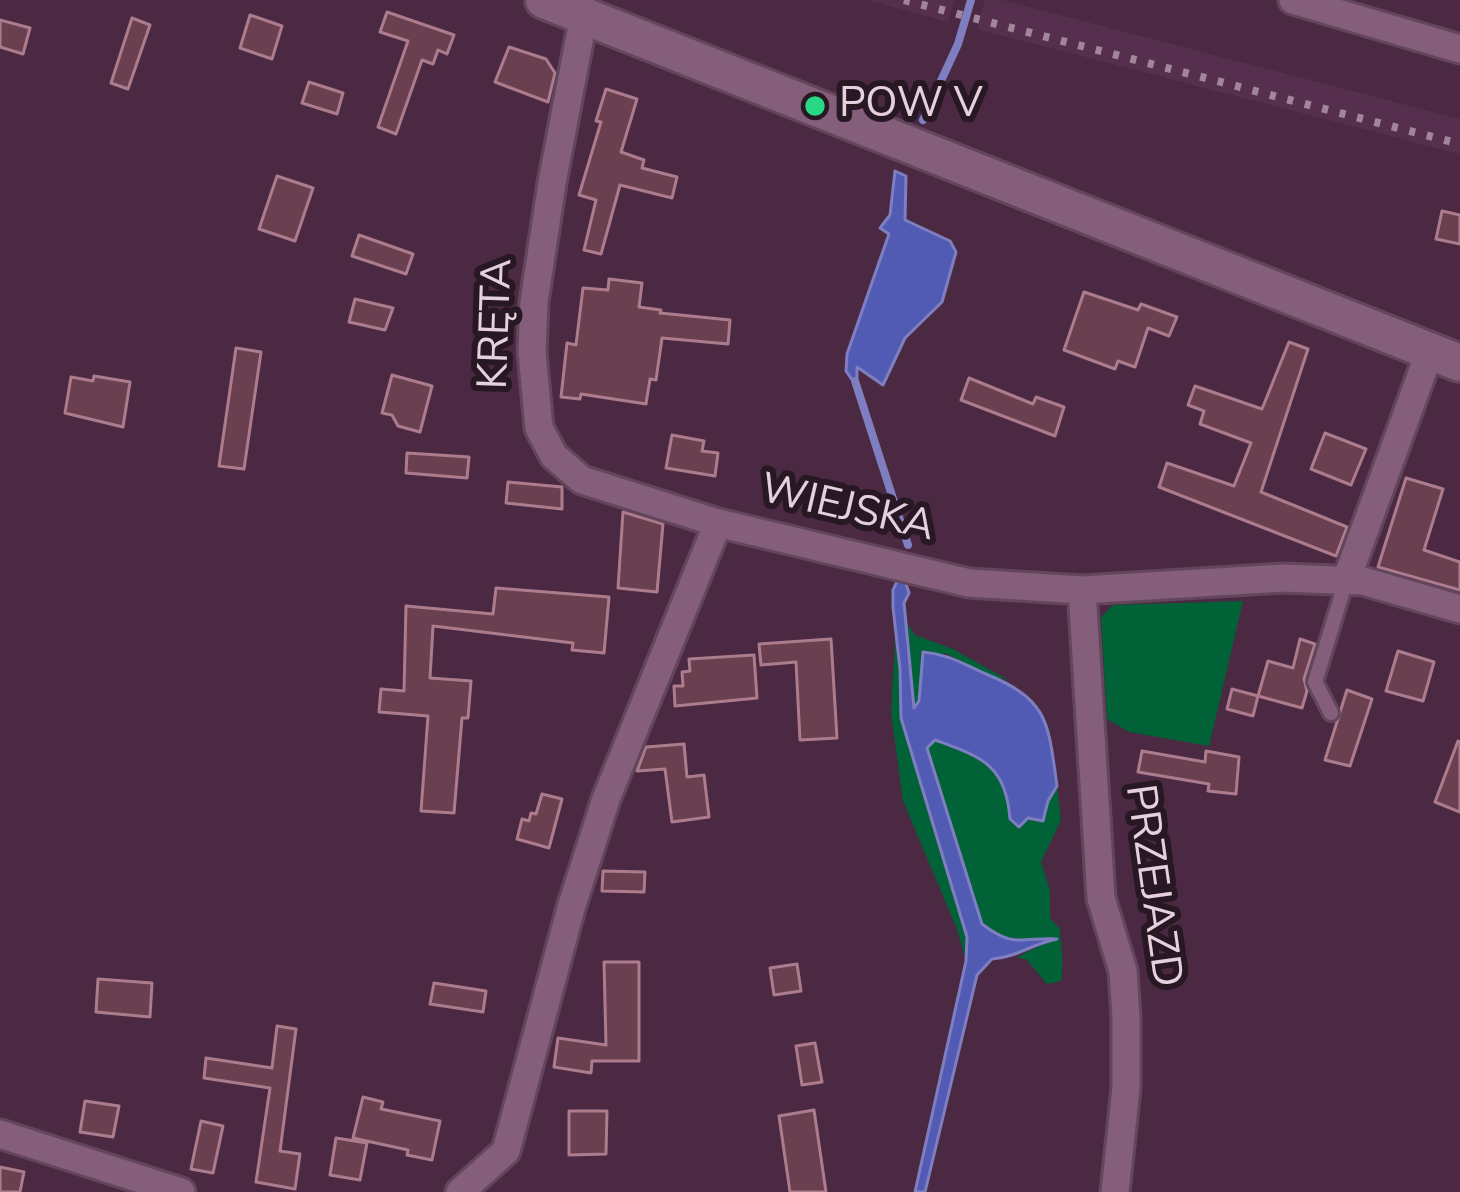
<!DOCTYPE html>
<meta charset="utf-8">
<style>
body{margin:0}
canvas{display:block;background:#4b2943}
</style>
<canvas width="1460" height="1192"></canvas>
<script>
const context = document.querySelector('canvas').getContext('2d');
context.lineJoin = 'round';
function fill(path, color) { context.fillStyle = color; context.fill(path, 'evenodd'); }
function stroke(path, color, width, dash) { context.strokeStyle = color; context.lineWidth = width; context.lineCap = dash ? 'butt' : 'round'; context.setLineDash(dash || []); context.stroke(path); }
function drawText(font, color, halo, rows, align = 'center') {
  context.font = font + ' "Nunito Sans",sans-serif'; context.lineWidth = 12; context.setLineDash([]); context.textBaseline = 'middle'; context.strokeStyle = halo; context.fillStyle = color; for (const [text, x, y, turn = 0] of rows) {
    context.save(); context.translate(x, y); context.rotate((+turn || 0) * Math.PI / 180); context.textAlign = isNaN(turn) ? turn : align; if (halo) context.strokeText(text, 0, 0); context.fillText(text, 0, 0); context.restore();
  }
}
const built = new Path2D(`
 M868,0H954L948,22Z
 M985,0H1002L1460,119V154L977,29Z`);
const green = new Path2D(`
 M1243,601L1209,746L1129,732L1107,719L1101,617L1113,605Z
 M906,622L915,635L953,649L1008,680L989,676L945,653L914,711Z
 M896,630L921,790L967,937L966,961L957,929L903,801L891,712Z
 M934,740C981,757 1006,764 1010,819L1043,820L1048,801L1057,786L1061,820L1041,862L1050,891V918L1060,929C1061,948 1064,961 1061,981L1047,984L1027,960L1017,957L1051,940L1004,941L982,924L932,773L927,748Z`);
const water = new Path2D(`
 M895,171L906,176L905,220L950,241L956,252L942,302L905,338L883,385L857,367V387L846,371L847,354L889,234L880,228L890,215Z
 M898,579L905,581L909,593L904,603L914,708L919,701L923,652C948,654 963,664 986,674C1049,700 1048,722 1057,786L1048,801L1043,821L1028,818L1019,827L1010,819C1006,764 981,757 935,740L927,748L982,924C1015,949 1020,937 1057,939C1032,944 1017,957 992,959L977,975L925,1192H915L966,961L967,937L901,718L900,669L893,607V590Z`);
const stream = new Path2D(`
 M923,120L958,44L971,0
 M855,381L908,545`);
const building = new Path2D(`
 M387,12L454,35L447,54L438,50L433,64L422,60L396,134L378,127L408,41L380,32Z
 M250,15L282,26L272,59L240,48Z
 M132,18L150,25L128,89L111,83Z
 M0,20L30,28L23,54L0,47Z
 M509,47L546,59L555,73L548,102L495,82Z
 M309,82L343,93L337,114L302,103Z
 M606,89L637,99L621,152L644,160L642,168L677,177L672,198L620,185L601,254L584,250L596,200L579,195L601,122L596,121Z
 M277,176L313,188L295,241L259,229Z
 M1442,211L1460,215V244L1436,239Z
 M359,235L413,254L406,274L352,256Z
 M609,279L642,283L639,307L661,310L660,313L730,320L728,344L662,338L656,380L650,379L646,404L581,394L580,399L561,397L567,343L576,345L583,288L608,290Z
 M1084,292L1138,310L1141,304L1177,317L1169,336L1148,328L1135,367L1118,361L1115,369L1064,350Z
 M355,299L393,308L385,330L349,322Z
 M1289,342L1308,349L1261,492L1347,527L1336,556L1159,487L1167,463L1234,486L1251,443L1200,424L1204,411L1188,405L1195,386L1262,409Z
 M236,348L261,352L244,469L219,466Z
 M392,375L432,386L420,432L398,426L392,415L382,413Z
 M94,376L130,382L123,427L65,413L71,377L93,381Z
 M969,378L1033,404L1036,397L1064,407L1055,436L961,400Z
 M1325,433L1366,449L1351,485L1311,469Z
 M672,435L704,441L702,451L718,453L715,476L666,468Z
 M407,453L469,457L467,478L406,473Z
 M1406,478L1443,489L1424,550L1460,562V590L1378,567Z
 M508,482L562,487V509L506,503Z
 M623,512L663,524L657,592L618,588Z
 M496,588L609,597L604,653L572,650L573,643L433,626L430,678L471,681L468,718H462L454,813L421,811L428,716L379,712L381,689L404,691L406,606L493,614Z
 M831,639L837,738L800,740L796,662L761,665L759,644Z
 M1300,639L1315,644L1304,679L1307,691L1302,708L1258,696L1268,661L1293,668Z
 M1398,651L1434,662L1423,701L1386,691Z
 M754,655L757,698L675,706L674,686H683L682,672L690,671L689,659Z
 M1232,689L1258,696L1253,716L1227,709Z
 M1347,690L1372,699L1350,766L1325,760Z
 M1458,741L1460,742V812L1435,802Z
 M684,744L687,777L704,775L709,817L672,822L665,769L637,771L646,747Z
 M1142,751L1205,762L1206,751L1239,757L1236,794L1208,791L1209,784L1138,772Z
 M542,794L562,799L549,848L517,839L522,819L529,821L531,813L536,814Z
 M603,871L645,872L644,892L602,891Z
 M604,962H639V1061H592L591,1073L554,1067L558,1038L606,1045Z
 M797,964L801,991L774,995L770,968Z
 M98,979L152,983L150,1017L96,1012Z
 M434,983L486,991L483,1012L430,1004Z
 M277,1026L296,1029L280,1151L300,1154L295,1189L256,1182L270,1088L204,1078L206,1058L272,1068Z
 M815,1043L822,1082L802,1085L796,1046Z
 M363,1097L383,1102L381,1109L440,1121L432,1160L407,1155L408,1150L353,1138Z
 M85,1101L119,1106L113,1137L80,1132Z
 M814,1110L826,1192H790L779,1116Z
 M569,1111H607L606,1154L569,1155Z
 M201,1121L223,1126L213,1173L191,1169Z
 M336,1138L367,1143L360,1180L330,1175Z
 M0,1167L24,1172L20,1192H0Z`);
const service = new Path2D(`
 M1331,713L1315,682L1346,581`);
const minor = new Path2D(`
 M1293,0L1460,49
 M584,15L552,183L534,302L532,352L539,428L554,456L582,480L718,523L969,583L1082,590L1283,578L1363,581L1460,609
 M1346,581L1430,351
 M1082,590L1101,898L1123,971L1126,1017V1088L1115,1192
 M0,1134L181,1192
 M460,1192L506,1151L571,908L606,799L718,523`);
const secondary = new Path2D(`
 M544,0L1460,363`);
const rail = new Path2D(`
 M904,0L1460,144`);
const markers = [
 [815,106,12,"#28d885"]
];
const poiNames = [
 ["POW V",839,106]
];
const streetNames = [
 ["KRĘTA",498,324,-88],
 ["WIEJSKA",847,510,13],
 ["PRZEJAZD",1151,886,82]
];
fill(built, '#572f4e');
fill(green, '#016137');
fill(water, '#525bb3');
stroke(water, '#7e7ec0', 3);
stroke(stream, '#7e7ec0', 8);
fill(building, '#6a3f4f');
stroke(building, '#ac7c8d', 3);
stroke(service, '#63465c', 20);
stroke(minor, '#63465c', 33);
stroke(secondary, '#63465c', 42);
stroke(service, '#845e7a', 14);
stroke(minor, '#845e7a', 27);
stroke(secondary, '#845e7a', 36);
stroke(rail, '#a1859a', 8, [6, 12]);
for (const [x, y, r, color] of markers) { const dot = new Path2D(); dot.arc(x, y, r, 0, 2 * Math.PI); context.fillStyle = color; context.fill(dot); stroke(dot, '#281824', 4.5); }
drawText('42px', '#e6d0e0', '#281824', poiNames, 'left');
drawText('42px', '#e6d0e0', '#281824', streetNames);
</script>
